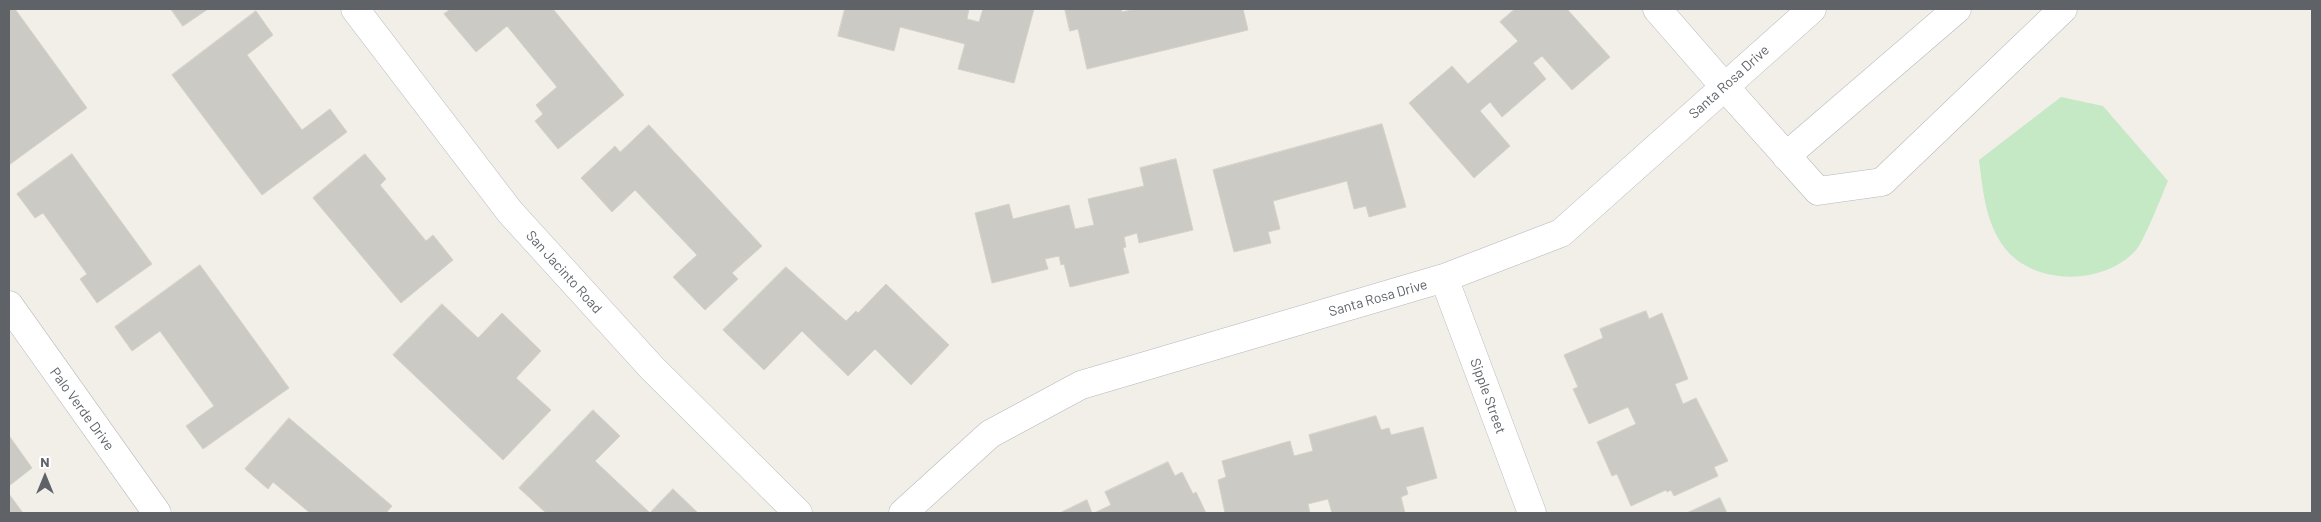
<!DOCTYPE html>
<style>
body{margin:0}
#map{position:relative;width:2321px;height:522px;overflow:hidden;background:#f1efe8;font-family:Barlow,sans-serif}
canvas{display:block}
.frame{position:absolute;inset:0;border:10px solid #5f6368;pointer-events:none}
.north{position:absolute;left:20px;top:452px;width:50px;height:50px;-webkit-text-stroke:4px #fff;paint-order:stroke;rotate:0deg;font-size:14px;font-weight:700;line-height:20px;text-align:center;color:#5f6368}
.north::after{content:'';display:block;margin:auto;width:18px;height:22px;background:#5f6368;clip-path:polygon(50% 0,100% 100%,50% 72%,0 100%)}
</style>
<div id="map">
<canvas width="2321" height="522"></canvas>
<div class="frame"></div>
<div class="north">N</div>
</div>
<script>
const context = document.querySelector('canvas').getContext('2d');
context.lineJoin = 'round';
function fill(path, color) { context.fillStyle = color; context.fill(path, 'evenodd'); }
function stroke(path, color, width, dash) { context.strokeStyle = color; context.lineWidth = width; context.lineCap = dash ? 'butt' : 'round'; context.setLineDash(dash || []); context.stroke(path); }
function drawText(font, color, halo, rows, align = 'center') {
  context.font = font + ' Barlow,sans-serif'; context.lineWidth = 5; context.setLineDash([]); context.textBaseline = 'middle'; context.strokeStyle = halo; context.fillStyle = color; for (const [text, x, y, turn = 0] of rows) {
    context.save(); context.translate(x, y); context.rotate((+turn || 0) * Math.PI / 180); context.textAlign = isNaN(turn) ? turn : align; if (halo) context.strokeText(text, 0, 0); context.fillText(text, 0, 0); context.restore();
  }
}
const green = new Path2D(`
 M2061,97L2103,106L2168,181C2161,197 2145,239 2136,250C2104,286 2033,286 2004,247C1985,221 1983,190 1979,160Z`);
const building = new Path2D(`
 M9,9H15L87,108L9,165Z
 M171,9H208L183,26Z
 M451,9H553L624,95L558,149L535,121L543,114L536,105L557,87L507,26L476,52L444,14Z
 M845,9H969L967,19L979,22L983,9H1034L1014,83L958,69L965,44L900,27L894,51L838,36Z
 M1065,9H1121L1122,12L1135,9H1243L1248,30L1087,69L1078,29L1070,31Z
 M1515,9H1567L1610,57L1572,90L1542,56L1533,63L1546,79L1502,117L1490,102L1480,111L1510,146L1474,178L1409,103L1452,66L1468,84L1518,41L1500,22Z
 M256,11L273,35L247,55L302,130L330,109L347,132L262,195L172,75Z
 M1382,124L1406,207L1369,217L1366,206L1354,209L1347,181L1273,201L1280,229L1268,232L1271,243L1234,252L1213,170Z
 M649,125L762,246L732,273L738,279L705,310L673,277L697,255L635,190L612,212L581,178L615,146L620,152Z
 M72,154L152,264L97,303L80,279L87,274L43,213L35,218L17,194Z
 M365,154L386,179L380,185L426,241L433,235L453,260L401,303L313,198Z
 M1176,159L1193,230L1139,243L1137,233L1124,237L1126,247L1123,248L1129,273L1070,287L1064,264L1061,265L1059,256L1045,259L1048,269L992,283L975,213L1009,204L1013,219L1069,205L1075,229L1094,225L1088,199L1144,186L1140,168Z
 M200,265L289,388L203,449L186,426L214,406L160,331L132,351L115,327Z
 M786,267L846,321L856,311L858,313L886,284L949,345L911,385L875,349L848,376L802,331L764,370L723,330Z
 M442,304L478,338L502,313L541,351L516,378L551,410L503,460L393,355Z
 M1646,311L1649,319L1662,313L1688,379L1675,384L1683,404L1696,398L1728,461L1714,467L1718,476L1674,496L1671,490L1667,492L1666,490L1631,506L1617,474L1612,476L1597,442L1636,424L1628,407L1589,424L1573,389L1578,387L1564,355L1603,338L1600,329Z
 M593,410L620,436L595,461L650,513H546L519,488Z
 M1376,416L1381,430L1389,428L1391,435L1423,427L1437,478L1406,487L1408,494L1401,497L1405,513H1332L1328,499L1308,504L1310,513H1225L1218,480L1226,477L1222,461L1290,441L1294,456L1313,451L1309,435Z
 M289,418L392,506L386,513H310L273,482L268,489L245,469Z
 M10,437L32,468L9,486V438Z
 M1168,462L1175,476L1182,472L1193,494L1196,492L1206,513H1094L1111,505L1105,492Z
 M673,489L698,513H650Z
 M9,494L23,513H9Z
 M1720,498L1727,513H1687Z
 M1087,500L1092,513H1060Z`);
const minor = new Path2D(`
 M355,9L510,212L652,368L798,513
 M1657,9L1724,86L1818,191L1882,182L2063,9
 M1786,156L1957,9
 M1444,278L1532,513
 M9,305L157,513
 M903,513L990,434L1081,385L1444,278L1561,233L1812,9`);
const streetNames = [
 ["Santa Rosa Drive",1729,82,-42],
 ["San Jacinto Road",564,272,48],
 ["Santa Rosa Drive",1378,298,-16],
 ["Sipple Street",1488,396,70],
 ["Palo Verde Drive",82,409,54]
];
fill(green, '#c5e8c5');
fill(building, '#cccac5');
stroke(building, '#d6d1c6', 1);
stroke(minor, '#b5b8bc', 29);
stroke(minor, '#fff', 28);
drawText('14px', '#5f6368', '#fff', streetNames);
</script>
